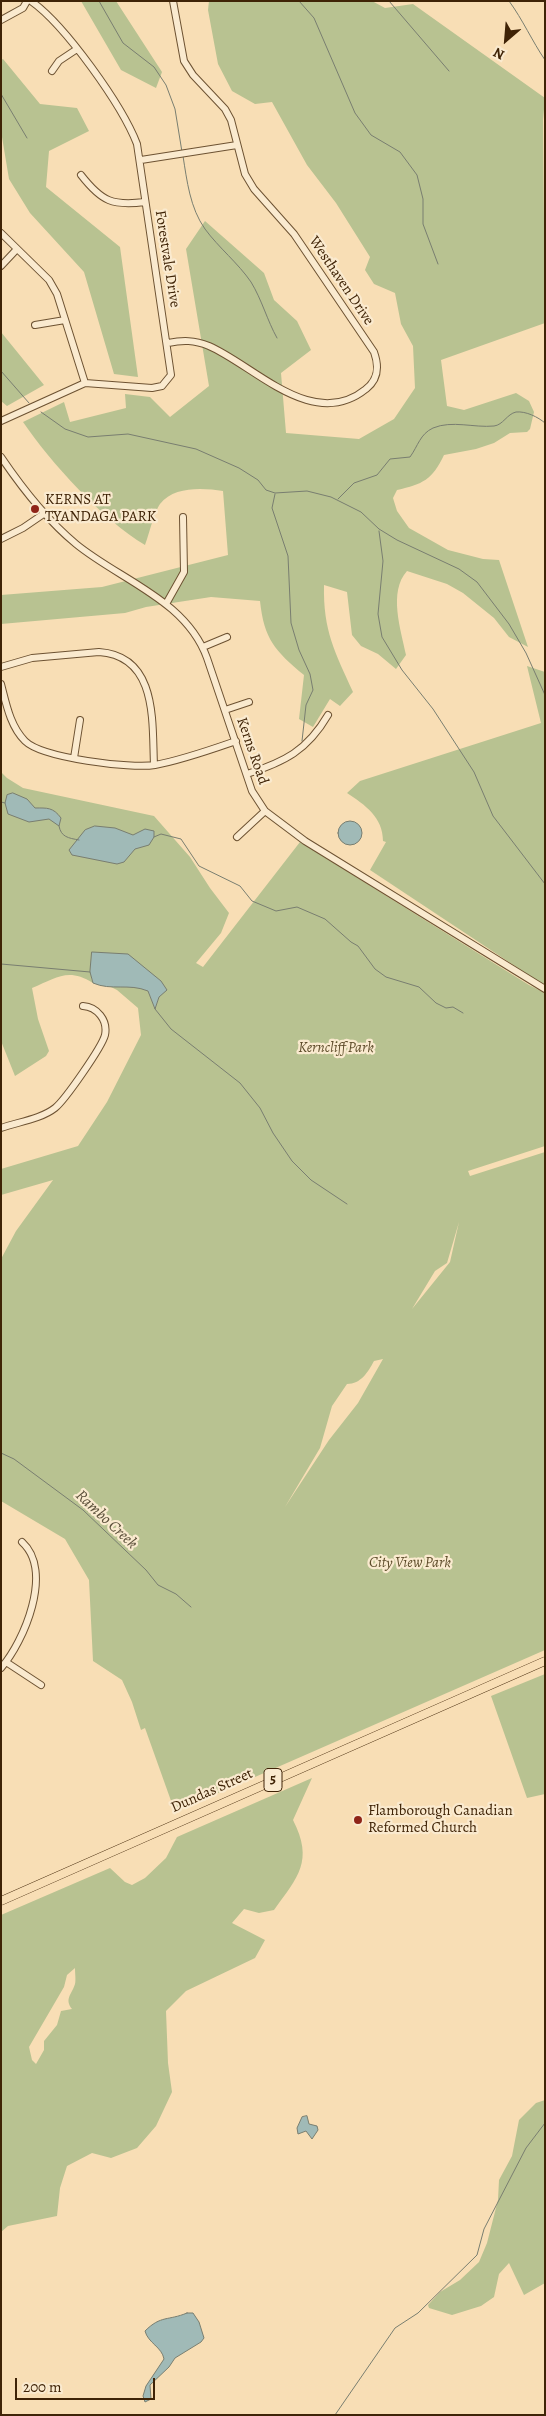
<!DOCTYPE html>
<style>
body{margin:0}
#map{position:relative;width:546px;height:2416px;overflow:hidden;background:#f8deb5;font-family:Alegreya,serif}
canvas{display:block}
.frame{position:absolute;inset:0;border:2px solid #3f2306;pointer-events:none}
.north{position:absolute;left:481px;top:15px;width:50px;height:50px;-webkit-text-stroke:4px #faeacf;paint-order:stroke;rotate:207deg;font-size:14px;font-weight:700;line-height:20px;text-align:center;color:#3f2306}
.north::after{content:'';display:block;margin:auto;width:18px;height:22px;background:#3f2306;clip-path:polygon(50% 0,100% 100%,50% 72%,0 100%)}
.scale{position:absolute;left:15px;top:2378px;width:140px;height:22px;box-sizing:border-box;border:2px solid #3f2306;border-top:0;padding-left:6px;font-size:15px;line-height:18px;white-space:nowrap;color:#3f2306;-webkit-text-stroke:4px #faeacf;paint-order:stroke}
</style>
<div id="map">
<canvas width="546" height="2416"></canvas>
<div class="frame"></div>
<div class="north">N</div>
<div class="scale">200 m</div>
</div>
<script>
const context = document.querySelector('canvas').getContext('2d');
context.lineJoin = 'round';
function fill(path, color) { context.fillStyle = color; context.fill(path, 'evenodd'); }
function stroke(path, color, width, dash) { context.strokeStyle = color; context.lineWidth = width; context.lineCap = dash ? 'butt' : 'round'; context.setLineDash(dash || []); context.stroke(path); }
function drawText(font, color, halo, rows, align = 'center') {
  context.font = font + ' Alegreya,serif'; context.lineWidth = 4.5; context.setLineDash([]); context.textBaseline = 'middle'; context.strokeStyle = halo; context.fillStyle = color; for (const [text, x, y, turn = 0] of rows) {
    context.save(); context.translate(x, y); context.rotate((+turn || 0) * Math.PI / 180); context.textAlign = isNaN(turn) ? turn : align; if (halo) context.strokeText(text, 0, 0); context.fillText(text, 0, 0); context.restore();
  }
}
const green = new Path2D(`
 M81,1H116L162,72L156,88L121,70Z
 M209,1H372L385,8L413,4L545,98L543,120L545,323L441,360L447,406L464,410L516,393L529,401L534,412L530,429L527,432L510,433L494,443L476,449L444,455C432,480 423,484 397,490L393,498L397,511L409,528L448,550L483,559L499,560L528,647L509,637L494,618L463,593L447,584L407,571C388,592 401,630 406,655L396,669L378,654L361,646L352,635L347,592L324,585C323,631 335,652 353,692L340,706L330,699L313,727L299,719L304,675C275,651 264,639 260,601L211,597L146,607L125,613L1,624V595L102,587L228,555L223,491C203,488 174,486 160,504C154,512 149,535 145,545C103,520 51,463 23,422L64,402L70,422L126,408L125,394L150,397L170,417L209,386L186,249L205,221L264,273L274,300L297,321L311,350L281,373L286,433L359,439L394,419L415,388L413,346L401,324L395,293L374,284L365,270L370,257L336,203L307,165L272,102L255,104L232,91L218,64L208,10Z
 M3,59L40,104L77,108L89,131L49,151L46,187L120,247L138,377L114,374L84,272L30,213L9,179L1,131V60Z
 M1,332L44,385L7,406L1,401Z
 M527,666L545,672V986L370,870L386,842L383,841C383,817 365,805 347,793L360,781L541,723Z
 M1,772L7,778L23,788L154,816L190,857L210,888L229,913L221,933L196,963L203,967L300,842L529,985L545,993V1146L468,1171L470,1176L545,1152V1650L175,1812L145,1728L141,1730L132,1702L122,1680L93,1661L89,1580L65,1539L1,1501V1259L16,1231L53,1180L1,1195V1169L78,1146L107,1102L141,1035L138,1008L117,990L109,986L139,987L148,991L155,1008L159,997L132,982L91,977L93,983C68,967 56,978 32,988L38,1019L49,1051L46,1056L15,1076L1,1041ZM459,1222L450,1262L412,1309L435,1271L447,1263ZM383,1359L358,1403L329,1440L285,1507L320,1448L332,1406L347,1384C361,1384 368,1372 374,1361Z
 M545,1674V1794L527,1798L491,1696Z
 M312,1778L293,1820C314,1861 298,1877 274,1910L259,1913L244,1909L232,1923L265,1940L255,1958L186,1991L166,2011L168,2063L172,2092L156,2126L137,2148L111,2158L92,2153L67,2166L60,2188L57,2216L8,2226L1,2232V1915L110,1868L125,1882L132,1885L145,1878L166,1858L177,1837ZM75,1968C75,1973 76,1981 75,1984C72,1994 64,1999 72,2009L61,2011L57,2025L44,2041V2050L36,2064L32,2060L29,2047L64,1987L67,1975Z
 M545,2100V2283L524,2295L509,2263L499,2274L494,2297L481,2306L452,2315L429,2308L428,2305L440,2292L460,2280L479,2262L487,2243L498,2200L499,2180L512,2156L519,2120L536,2103Z`);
const water = new Path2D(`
 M13,793L27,799L35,808C47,808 53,807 61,818L59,826L49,819L29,822L8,814L5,803L7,795Z
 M338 833a12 12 0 1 1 24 0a12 12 0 1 1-24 0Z
 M95,826L115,828L133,835L145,829L154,831V837L149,845L135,849L124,862L117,864L72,855L69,850L85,830Z
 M92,952L128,954L161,981L167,990L159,997L155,1009L148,991C129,983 111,991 93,983L90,972Z
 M307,2116L309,2124L317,2126L318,2130L312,2139L306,2131L298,2134L297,2128L302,2117Z
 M187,2313H193L199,2322L204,2338L201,2342L175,2358L169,2367L150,2385L151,2399L145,2402L143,2396L146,2386L164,2359C162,2347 148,2343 145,2331C161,2315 168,2321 187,2313Z`);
const stream = new Path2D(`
 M99,1L123,43L154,67L166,85L175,109L182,152
 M299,1L314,18L355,113L371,135L400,152L417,175L423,199V224L438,264
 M389,1L449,71
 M509,1C523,20 532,41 545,60
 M1,94L27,138
 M183,156C187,181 190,208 205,229C219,248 238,263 251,282C262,300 267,320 277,338
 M1,371L29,403
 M41,412L65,429L88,437L128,434L196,449L239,468L258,480L266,490L275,493L307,491L331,497L361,512L379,529L397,540L459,569L477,582L509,624L526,653L545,695
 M275,494L272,508L288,556L291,623L299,650L310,674L313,690L306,705L302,741
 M338,499L354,483L377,475L390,459L410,457C418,446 420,434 433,428C452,420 474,428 494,426C503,425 507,414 516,412C526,411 538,417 545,423
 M379,531L383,561L378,614L382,637L402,670L433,709L474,772L493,816L545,884
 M1,802L5,803
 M59,826C61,837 68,838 79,840
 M154,837L161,834L181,839L199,866L240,886L252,901L276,911L297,907L325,919L351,942L358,946L375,969L386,977L419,987L436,1003L446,1008L453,1007L463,1013
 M1,964L90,972
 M155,1009L171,1029L240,1083L260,1108L273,1133L292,1161L311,1180L347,1204
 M1,1453L14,1459L83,1510L146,1570L158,1585L176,1594L191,1607
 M335,2415L395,2328L418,2313L477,2255L484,2229L526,2148L545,2123`);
const minor = new Path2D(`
 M1,20L23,8L27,1
 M52,71L59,61L77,49
 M141,160L237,145
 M81,175C102,202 113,206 145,202
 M1,233L49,280L57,294L85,383
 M1,266L17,249
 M35,325L65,320
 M168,343C183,340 194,340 209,346C255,366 313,432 366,389C379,379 379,366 374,352L294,234L254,189L245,174L231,120L225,109L193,75L184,61L173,1
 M1,421L85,383L152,388L162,386L171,375L137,144C122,105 65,25 31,1
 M1,457C22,488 47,520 76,544C120,580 186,600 207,658L252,791L265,811L305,841L545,989
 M1,539L23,528L45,513
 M166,604L184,572L183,517
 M203,647L227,637
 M1,667L32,658L99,652C158,656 152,722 154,765
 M1,684C6,703 10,726 25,741C42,758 131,769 155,765C182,760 210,750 236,741
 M225,710L249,702
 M74,758L80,720
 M247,774C284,762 307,751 328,715
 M237,837L265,811
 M1,1128C18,1122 41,1119 55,1108C65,1100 102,1047 105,1035C108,1020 97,1007 83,1006
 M6,1662L41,1685
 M1,1668C24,1642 54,1571 22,1542`);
const major = new Path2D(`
 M1,1901L545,1661`);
const markers = [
 [35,509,5,"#8f2418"],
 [358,1820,5,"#8f2418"]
];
const shields = [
 [273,1780,18]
];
const shieldNames = [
 ["5",273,1780]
];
const streetNames = [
 ["Forestvale Drive",167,259,81],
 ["Westhaven Drive",341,281,56],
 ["Kerns Road",252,751,71],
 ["Dundas Street",212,1791,-24]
];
const poiNames = [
 ["KERNS AT",45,500],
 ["TYANDAGA PARK",45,517],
 ["Flamborough Canadian",368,1811],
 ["Reformed Church",368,1828]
];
const parkNames = [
 ["Kerncliff Park",336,1048],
 ["City View Park",410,1563]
];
const waterNames = [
 ["Rambo Creek",106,1520,43]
];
fill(green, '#b8c291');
fill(water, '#a0bab7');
stroke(water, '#797e70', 1);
stroke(stream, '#797e70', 1);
stroke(minor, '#6d5232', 8);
stroke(major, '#3f2306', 9);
stroke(minor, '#faeacf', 6);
stroke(major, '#f8deb5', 8);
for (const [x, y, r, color] of markers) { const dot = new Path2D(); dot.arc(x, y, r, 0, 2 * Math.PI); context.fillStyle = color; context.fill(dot); stroke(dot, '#faeacf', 2); }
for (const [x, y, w] of shields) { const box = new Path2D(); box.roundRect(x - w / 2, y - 11.5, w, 23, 4); context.fillStyle = '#faeacf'; context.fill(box); stroke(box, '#3f2306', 1); }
drawText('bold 14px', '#3f2306', null, shieldNames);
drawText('15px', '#3f2306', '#faeacf', streetNames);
drawText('15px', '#3f2306', '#faeacf', poiNames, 'left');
drawText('italic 15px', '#5d4b29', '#faeacf', parkNames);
drawText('italic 16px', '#5c503b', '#faeacf', waterNames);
</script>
